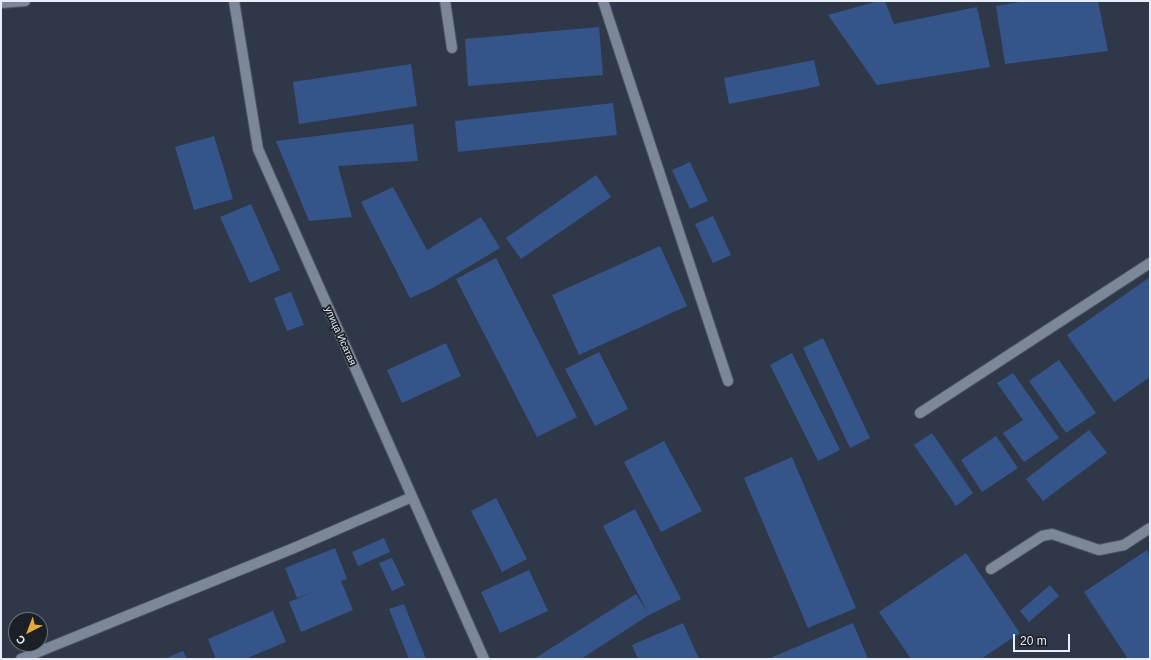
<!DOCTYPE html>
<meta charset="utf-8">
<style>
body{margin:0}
#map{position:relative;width:1151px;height:660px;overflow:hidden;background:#2f3848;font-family:Helvetica,sans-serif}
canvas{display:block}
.frame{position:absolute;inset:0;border:2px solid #e9eff9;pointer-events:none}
.north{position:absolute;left:8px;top:612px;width:40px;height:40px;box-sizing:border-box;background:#1b1f26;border:1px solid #6d727a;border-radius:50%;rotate:222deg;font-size:11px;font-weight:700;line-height:16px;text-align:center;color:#e9eff9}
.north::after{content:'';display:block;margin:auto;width:14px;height:18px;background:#e7ac36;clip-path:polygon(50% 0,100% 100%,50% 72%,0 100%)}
.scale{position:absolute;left:1013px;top:634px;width:57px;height:18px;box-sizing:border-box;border:2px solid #e9eff9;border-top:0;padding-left:5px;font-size:12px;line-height:14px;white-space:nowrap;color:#e9eff9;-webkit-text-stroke:3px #1b1f26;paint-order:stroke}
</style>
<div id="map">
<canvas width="1151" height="660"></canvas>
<div class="frame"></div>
<div class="north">С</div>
<div class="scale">20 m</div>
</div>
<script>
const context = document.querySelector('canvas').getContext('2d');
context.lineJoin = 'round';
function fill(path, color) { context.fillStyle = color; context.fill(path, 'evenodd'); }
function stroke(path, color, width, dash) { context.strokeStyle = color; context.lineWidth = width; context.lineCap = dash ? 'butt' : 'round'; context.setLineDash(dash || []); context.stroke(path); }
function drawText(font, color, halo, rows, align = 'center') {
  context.font = font + ' Helvetica,sans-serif'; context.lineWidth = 3.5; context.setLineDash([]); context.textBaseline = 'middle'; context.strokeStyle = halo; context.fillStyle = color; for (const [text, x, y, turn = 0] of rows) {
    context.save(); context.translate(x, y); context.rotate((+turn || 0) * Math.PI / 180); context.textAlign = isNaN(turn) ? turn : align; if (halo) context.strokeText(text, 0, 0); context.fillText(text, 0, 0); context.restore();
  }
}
const building = new Path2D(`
 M878,1H885L894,24L977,7L990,67L877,85L828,15Z
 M1026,1H1098L1108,51L1005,64L996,6Z
 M599,27L603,75L468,86L465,39Z
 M814,60L820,86L729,104L724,78Z
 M411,64L417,106L299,124L293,82Z
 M613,103L617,135L458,152L455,121Z
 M413,124L418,161L338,166L352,217L309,221L276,141Z
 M214,136L233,199L194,210L175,147Z
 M690,162L708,201L690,209L672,170Z
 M596,175L611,197L521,259L506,238Z
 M393,187L427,250L481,217L500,248L433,288L410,298L361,202Z
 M251,204L280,270L250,283L220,217Z
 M713,216L731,255L713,263L695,224Z
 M660,246L687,306L579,355L552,295Z
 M496,258L577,417L537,437L456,279Z
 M1150,277V377L1114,402L1067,335Z
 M291,292L304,325L287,331L274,298Z
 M823,338L870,438L850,448L803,348Z
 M446,343L461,376L402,403L387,370Z
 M599,352L628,409L595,426L565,369Z
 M792,353L840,450L818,461L770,365Z
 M1059,360L1096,413L1066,433L1029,381Z
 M1013,373L1059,438L1024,462L1003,433L1023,420L997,383Z
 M1089,430L1107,453L1043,501L1026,479Z
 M932,433L973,493L956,506L914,445Z
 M996,436L1018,468L982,492L961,460Z
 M664,441L702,511L661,532L624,462Z
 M792,457L856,608L808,628L744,478Z
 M496,498L527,559L502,572L471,511Z
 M635,509L681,599L649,615L581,659H534L636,594L648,613L603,526Z
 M384,538L390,552L358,566L352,552Z
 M335,548L347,579L341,581L353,610L301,632L289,602L316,591L297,598L285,568Z
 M1147,550L1150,556V659H1128L1084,592Z
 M966,553L1020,633L981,659H911L879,612Z
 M392,558L405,585L392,591L379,563Z
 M529,570L548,611L500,633L481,592Z
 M1050,585L1059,596L1029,622L1020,611Z
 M404,604L426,659H409L389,609Z
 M273,611L286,642L245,659H216L208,639Z
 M683,623L699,659H638L632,645Z
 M853,623L868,659H768Z
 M183,651L187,659H164Z`);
const minor = new Path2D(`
 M234,1L258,149L484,659
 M445,1L452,48
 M603,1L728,381
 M1,3L25,1
 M920,413L1150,263
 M991,569L1042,536L1052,534L1099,550L1124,545L1150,528
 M21,659L294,548L412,497`);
const streetNames = [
 ["улица Исатая",340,336,66]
];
fill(building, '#34548a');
stroke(minor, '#4e5562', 12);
stroke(minor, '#7c8799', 10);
drawText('10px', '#e9eff9', '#1b1f26', streetNames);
</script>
